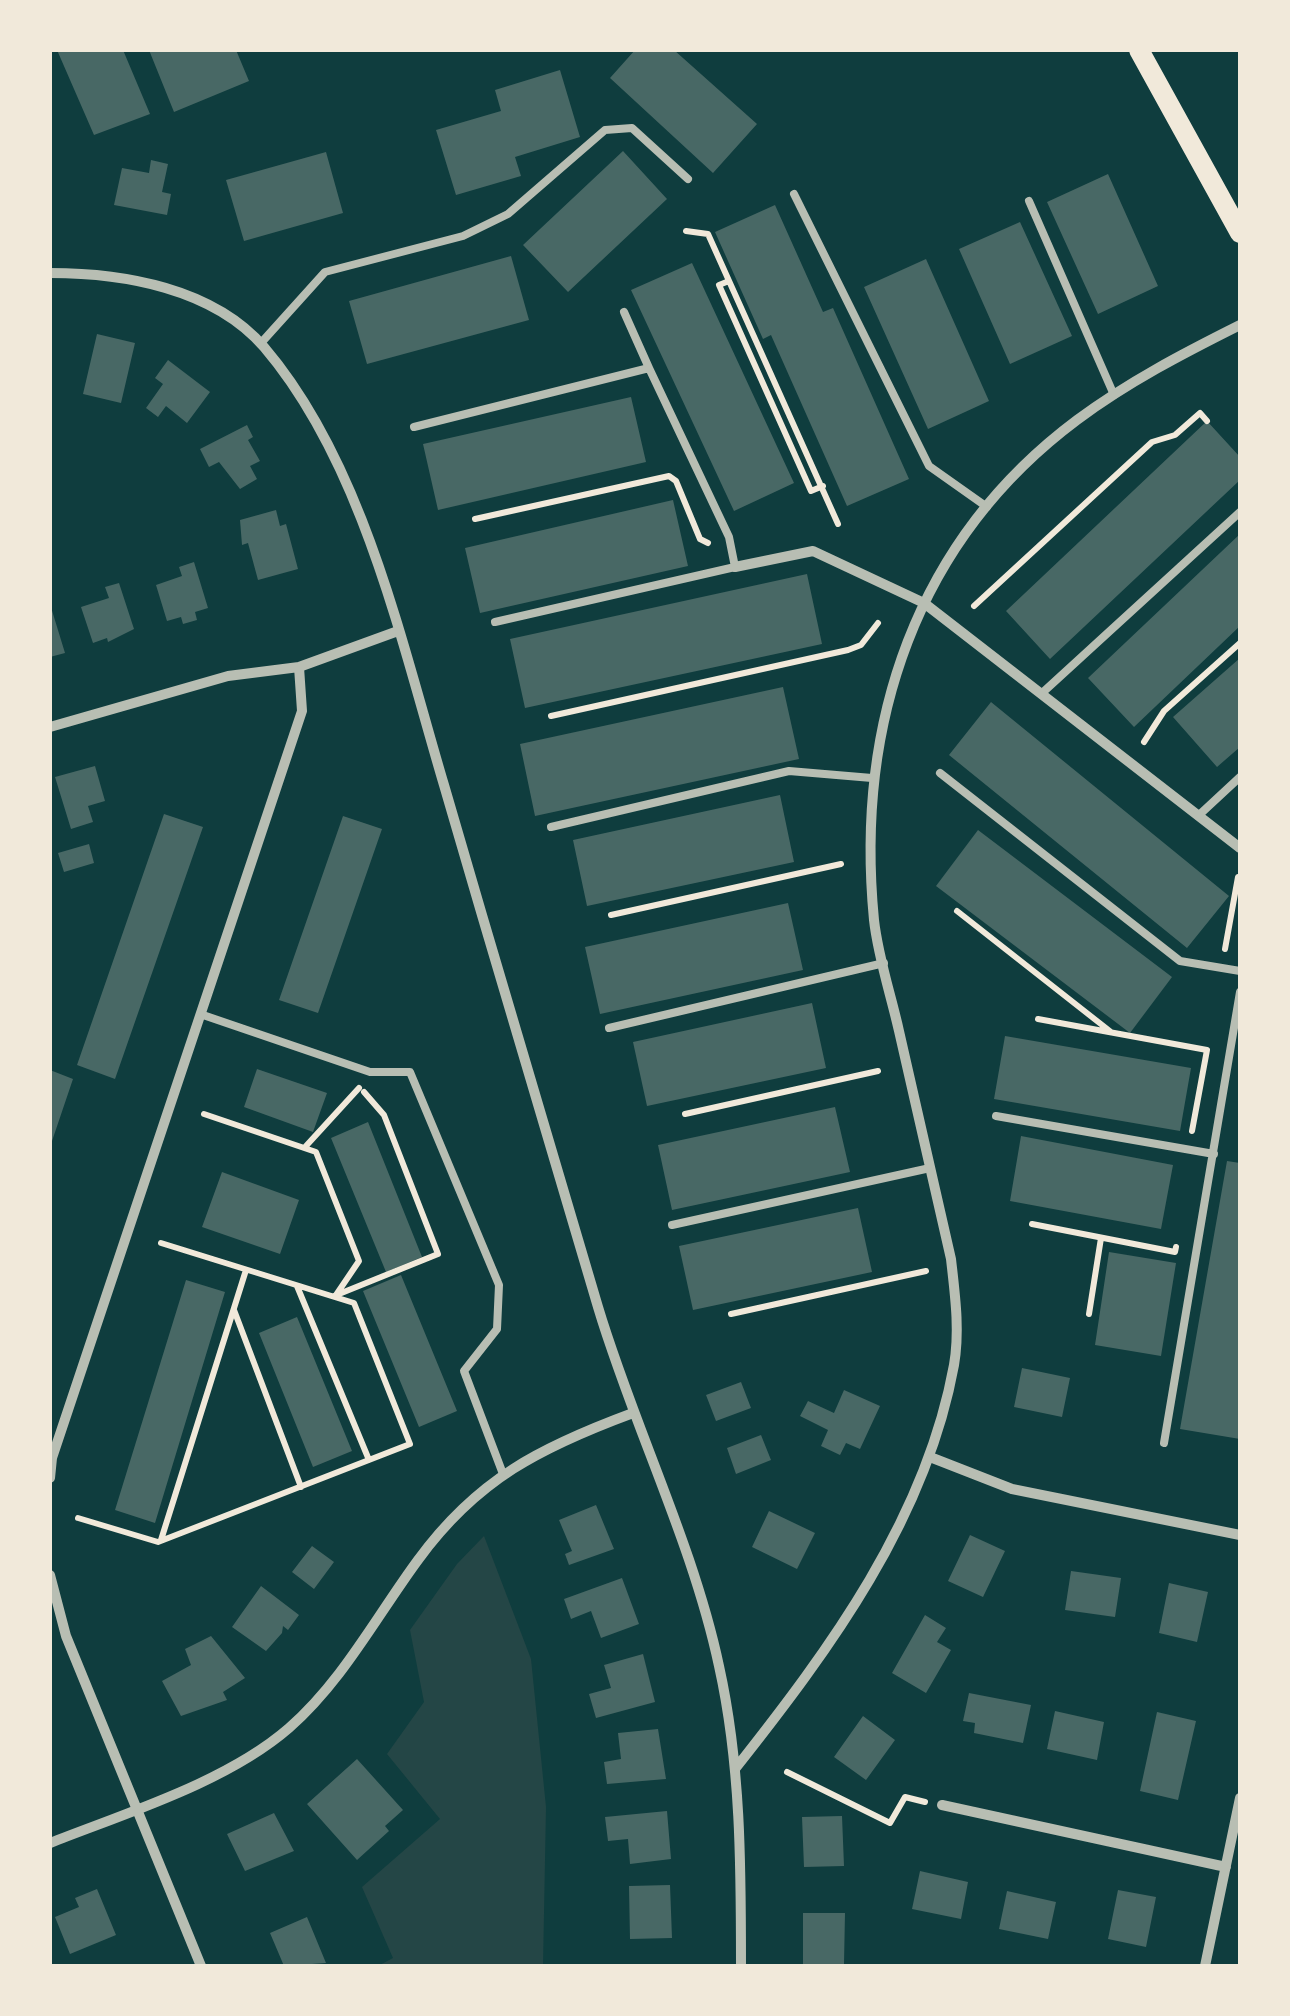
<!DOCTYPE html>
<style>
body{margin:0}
#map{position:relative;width:1290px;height:2016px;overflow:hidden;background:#0f3d3e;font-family:"Sofia Sans Condensed",sans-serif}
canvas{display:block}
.frame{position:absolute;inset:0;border:52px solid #f1e9da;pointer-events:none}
</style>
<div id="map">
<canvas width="1290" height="2016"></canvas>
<div class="frame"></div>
</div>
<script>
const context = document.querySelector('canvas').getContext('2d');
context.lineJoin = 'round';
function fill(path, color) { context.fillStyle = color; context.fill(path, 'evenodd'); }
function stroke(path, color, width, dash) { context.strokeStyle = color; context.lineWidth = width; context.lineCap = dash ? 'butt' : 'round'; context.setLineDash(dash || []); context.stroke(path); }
const green = new Path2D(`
 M484,1536L531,1659L546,1807L543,1966H378L393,1958L362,1887L440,1819L387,1754L424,1702L410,1630L457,1564Z`);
const building = new Path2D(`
 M57,50H123L150,114L94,135Z
 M149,50H236L249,81L174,112Z
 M635,50H674L757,124L713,173L610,78Z
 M560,70L580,137L515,157L521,176L456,195L436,130L501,111L495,90Z
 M623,151L667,199L568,292L523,245Z
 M326,152L343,213L244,241L226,180Z
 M151,160L168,164L162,192L171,194L167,215L114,205L122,168L149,173Z
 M1108,174L1158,286L1098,314L1047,202Z
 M775,205L823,312L833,308L909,479L847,506L771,335L763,339L715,232Z
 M1020,222L1072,336L1010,364L959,249Z
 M511,256L529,320L367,364L349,301Z
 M926,259L989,401L928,429L864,287Z
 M692,263L794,483L734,511L631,290Z
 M97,334L135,343L121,403L83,394Z
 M168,360L210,392L187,423L166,406L158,417L146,408L163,384L155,378Z
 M631,397L646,462L438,510L423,444Z
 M1207,421L1240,457V480L1050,659L1006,611Z
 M247,425L253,437L248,440L260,461L250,466L257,479L240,489L219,462L209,467L200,449Z
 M673,500L688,566L480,613L465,548Z
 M276,510L280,526L286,524L298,569L258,580L248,543L242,545L240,520Z
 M1240,534V626L1134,727L1088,678Z
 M194,562L208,608L195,612L197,620L183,624L181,617L167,621L156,585L182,576L179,567Z
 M807,574L822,644L525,708L510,639Z
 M119,583L134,629L108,642L107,638L93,643L81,607L109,598L105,587Z
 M50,604L65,653L50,657Z
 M1240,658V747L1217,767L1173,717Z
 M783,687L799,759L535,816L520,744Z
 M991,702L1229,896L1187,948L949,755Z
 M95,766L105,801L88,806L93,822L71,829L55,777Z
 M780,795L794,862L587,906L573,840Z
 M164,814L203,827L115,1079L77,1065Z
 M343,816L382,829L318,1013L279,1000Z
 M978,830L1172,977L1130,1033L936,886Z
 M89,844L94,863L64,872L58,853Z
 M788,903L803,970L600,1014L585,947Z
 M812,1003L826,1068L647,1106L633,1042Z
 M1005,1036L1191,1068L1180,1131L994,1099Z
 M257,1069L327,1093L313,1132L244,1107Z
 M50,1070L73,1079L51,1144L50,1143Z
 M835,1107L850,1172L672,1210L658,1145Z
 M368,1122L422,1257L386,1272L331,1138Z
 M1021,1136L1173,1165L1161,1229L1010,1201Z
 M1227,1161L1240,1163V1439L1180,1429Z
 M222,1172L299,1200L280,1254L202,1227Z
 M858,1208L872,1272L693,1310L679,1246Z
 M1109,1252L1176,1263L1161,1356L1095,1345Z
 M401,1275L457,1411L419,1427L363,1291Z
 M186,1280L225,1292L155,1523L115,1510Z
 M297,1317L352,1451L313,1467L259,1333Z
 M1022,1368L1070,1378L1062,1417L1014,1407Z
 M741,1382L751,1408L716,1421L706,1395Z
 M844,1390L880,1406L860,1449L846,1443L840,1455L821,1446L828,1430L800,1416L808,1401L834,1413Z
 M761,1435L771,1460L736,1474L727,1448Z
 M596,1505L614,1549L569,1565L565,1554L572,1551L559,1520Z
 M769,1511L815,1533L797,1569L752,1547Z
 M970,1535L1005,1551L983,1597L948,1581Z
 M312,1546L334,1562L314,1589L292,1572Z
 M1071,1571L1121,1578L1115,1617L1065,1610Z
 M622,1578L639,1624L601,1638L591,1611L571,1619L564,1599Z
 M1169,1583L1208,1592L1197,1642L1159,1633Z
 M261,1586L299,1615L288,1630L283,1626L282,1633L266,1651L232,1627Z
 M925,1615L946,1628L937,1642L951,1650L926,1693L892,1673Z
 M211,1636L245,1678L223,1692L227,1700L181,1716L162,1681L191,1665L185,1649Z
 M643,1654L655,1702L596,1718L589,1694L611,1688L604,1665Z
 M969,1693L1031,1705L1023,1743L974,1733L975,1723L963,1721Z
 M1055,1711L1104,1722L1097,1760L1047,1749Z
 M1157,1712L1196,1721L1178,1800L1140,1791Z
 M863,1716L895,1740L866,1780L834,1757Z
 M658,1729L666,1779L607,1784L604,1762L621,1759L618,1733Z
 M357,1759L403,1810L385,1826L389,1831L357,1860L307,1804Z
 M667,1811L671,1859L630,1864L628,1839L608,1841L605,1817Z
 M274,1813L294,1851L245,1871L227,1834Z
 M842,1816L844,1866L804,1867L802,1817Z
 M920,1871L968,1882L961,1919L912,1909Z
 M670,1885L672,1938L630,1939L629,1886Z
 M97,1889L116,1935L70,1954L55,1917L79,1907L75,1898Z
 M1118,1890L1156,1897L1146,1947L1108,1939Z
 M1007,1891L1056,1902L1048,1939L999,1929Z
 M803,1913H845L844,1964H803Z
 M307,1917L326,1963L284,1966L270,1933Z`);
const path = new Path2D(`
 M686,231L708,234L838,524
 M729,281L719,285L811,491L823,486
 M475,519L669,476L676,481L700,539L708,543
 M974,606L1152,442L1175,435L1200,413L1207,421
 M551,716L848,650L861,645L878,623
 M1144,742L1164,711L1240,643
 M957,911L1111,1032
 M611,915L841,864
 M1225,949L1238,877
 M1038,1019L1207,1050
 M204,1114L316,1152L359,1261L336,1295
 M685,1114L878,1071
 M1192,1131L1207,1050
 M306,1146L359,1088
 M1032,1224L1175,1252L1176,1247
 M297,1286L369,1460
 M334,1296L438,1254L384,1115L364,1092
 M234,1310L301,1487
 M731,1314L926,1271
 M1089,1314L1101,1238
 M78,1518L158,1542L410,1444L354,1303L161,1243
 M161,1540L246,1270
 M787,1772L890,1823L905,1797L925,1802`);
const service = new Path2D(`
 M794,194L929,466L987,507
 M1029,201L1114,395
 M624,312L649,368
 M261,343L325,272L463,236L508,214L605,130L632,128L688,179
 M414,427L649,368L729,537L735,567L495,622
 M1041,694L1240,512
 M940,773L1180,961L1240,971
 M1198,816L1240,777
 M551,827L789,771L872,778
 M203,1015L370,1072H410L499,1285L497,1329L464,1371L503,1474
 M609,1028L884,963
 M996,1116L1214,1154
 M672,1225L930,1168
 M1164,1443L1240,992`);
const minor = new Path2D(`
 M50,273C123,273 213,288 264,347C363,463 401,641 444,785C495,959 545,1133 598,1307C634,1427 693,1544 719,1666C741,1765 741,1866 741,1966
 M735,567L813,551L924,603L1240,848
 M50,727L228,676L299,667L398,631
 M930,1457L1012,1489L1240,1535
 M50,1478L52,1458L302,711L299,667
 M50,1575L66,1636L201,1966
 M735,1769C830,1649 926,1519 954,1365C960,1330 955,1295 951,1259C934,1183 917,1107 899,1031C891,995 878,957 874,920C855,724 915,541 1077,420C1128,382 1184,353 1240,325
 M942,1805L1226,1867
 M50,1843C126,1813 227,1782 289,1728C342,1682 376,1617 418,1560C477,1479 541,1447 633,1413
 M1205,1966L1240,1798`);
const secondary = new Path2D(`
 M1139,50L1240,233`);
fill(green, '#244646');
fill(building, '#486865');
stroke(path, '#f1e9da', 6);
stroke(service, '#b8beb3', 8);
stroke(minor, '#b8beb3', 10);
stroke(secondary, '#f1e9da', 20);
</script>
